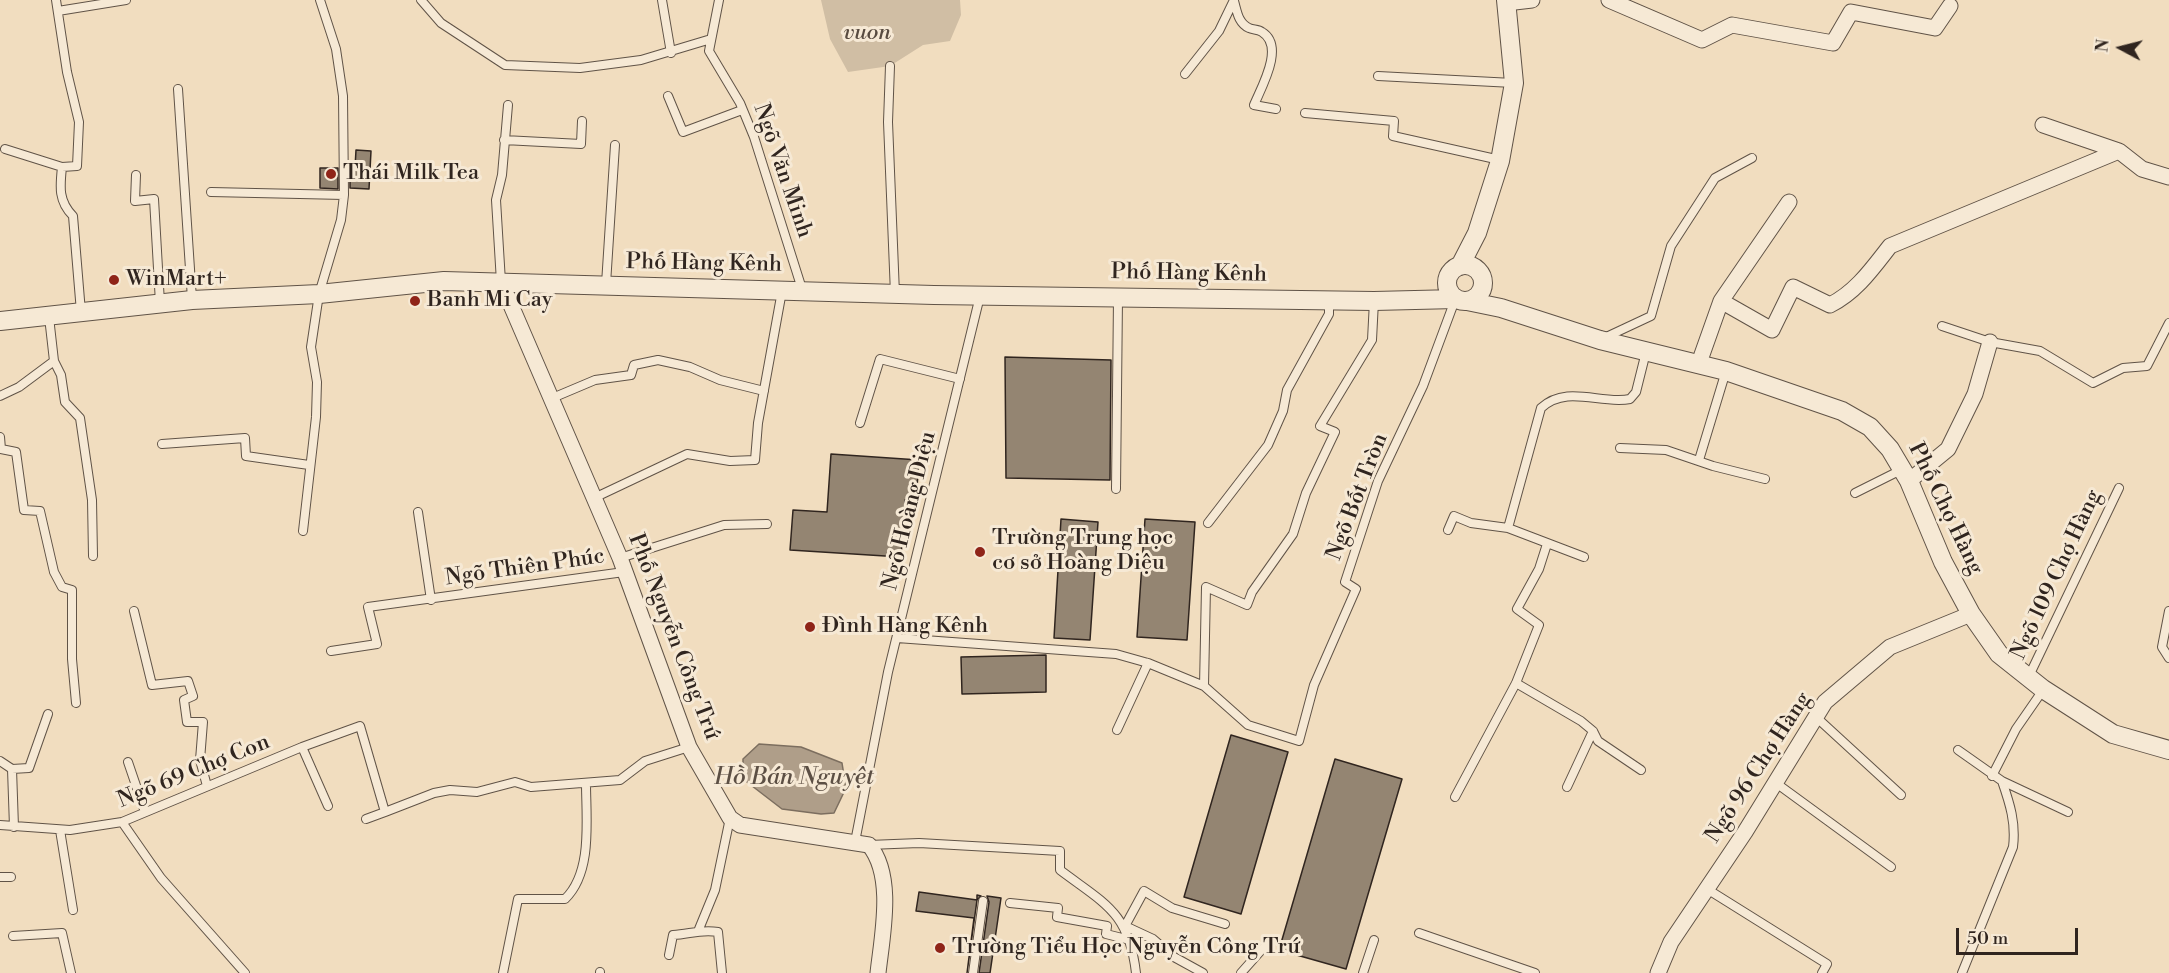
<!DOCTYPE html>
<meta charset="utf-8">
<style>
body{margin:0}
#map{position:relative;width:2169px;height:973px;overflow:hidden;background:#f1ddbf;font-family:"Libre Bodoni",serif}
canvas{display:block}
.north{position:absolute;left:2091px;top:18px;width:60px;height:60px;-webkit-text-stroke:4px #f6e9d5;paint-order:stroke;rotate:277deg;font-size:16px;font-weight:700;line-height:24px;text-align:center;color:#30251f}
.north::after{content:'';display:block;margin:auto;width:21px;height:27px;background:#30251f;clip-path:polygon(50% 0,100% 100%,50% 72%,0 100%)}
.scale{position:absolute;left:1956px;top:928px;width:122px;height:27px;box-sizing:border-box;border:3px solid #30251f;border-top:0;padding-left:8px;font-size:18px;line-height:21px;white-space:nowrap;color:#30251f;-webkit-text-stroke:4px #f6e9d5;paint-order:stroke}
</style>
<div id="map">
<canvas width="2169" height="973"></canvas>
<div class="north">N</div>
<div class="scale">50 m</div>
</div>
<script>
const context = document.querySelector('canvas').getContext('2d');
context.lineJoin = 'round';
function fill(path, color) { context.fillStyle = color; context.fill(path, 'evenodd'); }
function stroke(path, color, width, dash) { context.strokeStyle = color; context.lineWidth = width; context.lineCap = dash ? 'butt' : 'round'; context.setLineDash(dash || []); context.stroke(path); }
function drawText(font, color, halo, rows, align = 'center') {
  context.font = font + ' "Libre Bodoni",serif'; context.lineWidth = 6; context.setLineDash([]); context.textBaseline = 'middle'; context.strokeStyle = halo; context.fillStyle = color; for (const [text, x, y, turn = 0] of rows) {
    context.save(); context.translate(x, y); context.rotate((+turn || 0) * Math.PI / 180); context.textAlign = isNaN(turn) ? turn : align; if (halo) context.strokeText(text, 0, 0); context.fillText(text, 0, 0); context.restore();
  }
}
const green = new Path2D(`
 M821,0H960L961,15L950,41L923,45L890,66L848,72L830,39Z`);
const water = new Path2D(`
 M759,744L801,747L842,763L846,788L834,813L821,814L782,809L743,779V759Z`);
const building = new Path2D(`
 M356,150L371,151L369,189L350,188V168H355Z
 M320,168H338V189L320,188Z
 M1005,357L1111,360L1110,480L1006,478Z
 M831,454L919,460L916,501L905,500L901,557L790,550L793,510L827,512Z
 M1061,519L1098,522L1090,640L1054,638Z
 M1145,519L1195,522L1187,640L1137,637Z
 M1046,655V692L962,694L961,657Z
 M1231,735L1288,752L1241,914L1184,897Z
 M1335,759L1402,779L1346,969L1279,950Z
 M919,892L977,900V895L981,896L977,900L967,973L974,918L916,911Z
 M987,896L1001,898L990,973H979L989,902Z`);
const service = new Path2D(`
 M56,0L67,72L79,122L77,166L62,167
 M421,0L441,23L505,65L580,68L641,60L711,39
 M662,0L671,53
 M719,0L709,51L740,103L754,137L802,289
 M1234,1C1237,11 1238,23 1249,28C1253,30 1258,29 1262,32C1285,46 1262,86 1254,105L1276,109
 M58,11L126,0
 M890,66L888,122L895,294
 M1185,74L1219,31L1234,0
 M1378,76L1513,83
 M178,89L192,299
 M668,96L683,132L742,110
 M1305,113L1394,121L1393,136L1500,160
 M504,140L581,144L582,121
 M5,149L62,167C60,186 58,201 73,216L81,312
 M136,175L135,201L154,199L160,303
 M211,192L344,195
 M501,282L496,200L502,175L508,105
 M606,284L615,145
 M49,317L54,361L61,375L65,402L80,418L92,500L93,556
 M1942,326L1990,342L2040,351L2093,383L2123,368L2147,366L2169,323
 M1604,338L1651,316L1671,246L1715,178L1752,158
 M0,396L19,387L54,361
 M550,399L595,380L631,375L634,365L658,360L690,367L720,380L764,391
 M860,423L880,359L960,379
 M0,437L1,449L16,452L24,510L40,511L54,572L62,587L72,590V659L76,703
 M162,444L245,438L246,456L309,465
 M1620,448L1666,450L1713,466L1765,479
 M1699,460L1726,371
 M1116,489L1118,298
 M1855,493L1901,470
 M594,498L687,454L730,461L755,460L758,423L782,291
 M418,512L431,600
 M1208,523L1268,445L1283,411L1287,390L1329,314V301
 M1508,528L1541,408C1567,384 1601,405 1630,399L1636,392L1646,352
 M1448,530L1454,516L1471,523L1508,528L1584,557
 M303,531L316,417L317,382L311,347L319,294L341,220L344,195L343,96L336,49L320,0
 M620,558L724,525L767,524
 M134,611L152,685L188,681L193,696L184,700L187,722H203L200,760L207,786
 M2169,611L2162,647L2169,658
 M897,638L1116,654L1148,663L1204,686L1248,725L1299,741L1314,685L1356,589L1345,582L1378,481L1423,386L1455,300
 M331,651L377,644L368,607L624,572
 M2029,676L2119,488
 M1516,683L1581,721L1593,731L1598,741L1641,770
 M1204,686L1206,587L1247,605L1252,592L1293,534L1306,493L1335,432L1320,426L1372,340L1374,301
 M1816,717L1901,795
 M1117,730L1148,663
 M302,747L328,806
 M1958,750L2002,781L2068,812
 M0,761L12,769L14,827
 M128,762L145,812
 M12,769L29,768L48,714
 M1992,776L2016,729L2043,690
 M1776,783L1891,867
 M1567,787L1593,731
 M1455,797L1516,683L1539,625L1517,609L1539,569L1547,544
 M366,819L385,812
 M122,822L161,878L245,973
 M0,825L70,830L122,822L302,747L360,726L385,812L434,793L450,790L477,792L515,782L531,787L620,780L645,761L689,747
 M60,830L73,910
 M855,842L888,672L980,296
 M869,845L919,843L1060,851V870C1105,904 1129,912 1136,973
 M0,877H11
 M1707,889L1827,964L1822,973
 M1010,903L1058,908L1057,917L1107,926L1106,934L1130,940
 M699,929L715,890L730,818
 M1419,933L1535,973
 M13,936L62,933L71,973
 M669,955L673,935C690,934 701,929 718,932L722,973
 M503,973L518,899H565C593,872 586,819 586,783
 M600,973V972
 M973,973L983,901
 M1203,973L1174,957L1153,939L1125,926L1144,891L1172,908L1225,924
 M1241,973L1265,946
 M1363,973L1374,940
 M1962,973L2013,847C2016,823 2010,804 2002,781`);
const minor = new Path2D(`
 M1609,0L1702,40L1732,25L1833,43L1851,12L1935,28L1950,6
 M1506,3L1532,0
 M2043,125L2119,151
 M1789,202L1721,301L1772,330L1793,287L1830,305C1856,292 1872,269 1890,246L2119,151L2142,169L2169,177
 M501,282L620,558L689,747L730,818L740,825L869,845C895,876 882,936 878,973
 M1699,363L1721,301
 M1909,481L1948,449L1975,394L1990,342
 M1658,973L1671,942L1745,832L1825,702L1890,647L1971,614`);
const tertiary = new Path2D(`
 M1447 283a18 18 0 1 1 36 0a18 18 0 1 1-36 0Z
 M1460,266L1477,233L1500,161L1514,83L1506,0
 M1467,301L1501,308L1600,340L1726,371L1842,411L1870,427L1890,449L1909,481L1943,562L1971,614L1999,654L2043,689L2113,734L2169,750
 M0,321L192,300L319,294L444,281L934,295L1374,301L1456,299`);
const markers = [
 [331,174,6,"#8f2418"],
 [114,280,6,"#8f2418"],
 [415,301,6,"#8f2418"],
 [980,552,6,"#8f2418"],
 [810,627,6,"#8f2418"],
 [940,948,6,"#8f2418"]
];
const parkNames = [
 ["vuon",867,34]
];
const streetNames = [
 ["Ngõ Văn Minh",782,171,71],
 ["Phố Hàng Kênh",704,264,1],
 ["Phố Hàng Kênh",1189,274,1],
 ["Ngõ Bốt Tròn",1358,497,-69],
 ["Phố Chợ Hàng",1945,509,64],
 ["Ngõ Hoàng Diệu",910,511,-76],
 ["Ngõ Thiên Phúc",525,568,-8],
 ["Ngõ 109 Chợ Hàng",2057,575,-65],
 ["Phố Nguyễn Công Trứ",673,637,69],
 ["Ngõ 96 Chợ Hàng",1759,768,-57],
 ["Ngõ 69 Chợ Con",194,772,-22]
];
const poiNames = [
 ["Thái Milk Tea",343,174],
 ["WinMart+",126,280],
 ["Banh Mi Cay",427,301],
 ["Trường Trung học",992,539],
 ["cơ sở Hoàng Diệu",992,564],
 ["Đình Hàng Kênh",822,627],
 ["Trường Tiểu Học Nguyễn Công Trứ",952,948]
];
const waterNames = [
 ["Hồ Bán Nguyệt",794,778]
];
fill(green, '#d0bea4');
fill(water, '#af9e89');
stroke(water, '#7c6e5f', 1.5);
fill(building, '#948572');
stroke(building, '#30251f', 1.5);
stroke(service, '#605347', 10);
stroke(minor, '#605347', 17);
stroke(tertiary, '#605347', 20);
stroke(service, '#f6e9d5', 8);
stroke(minor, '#f6e9d5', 15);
stroke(tertiary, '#f6e9d5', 18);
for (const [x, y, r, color] of markers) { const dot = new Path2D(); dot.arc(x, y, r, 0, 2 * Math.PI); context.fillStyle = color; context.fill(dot); stroke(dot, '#f6e9d5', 2); }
drawText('italic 22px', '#584b40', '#f6e9d5', parkNames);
drawText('22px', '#30251f', '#f6e9d5', streetNames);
drawText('22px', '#30251f', '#f6e9d5', poiNames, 'left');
drawText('italic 24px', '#5c4f44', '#f6e9d5', waterNames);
</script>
